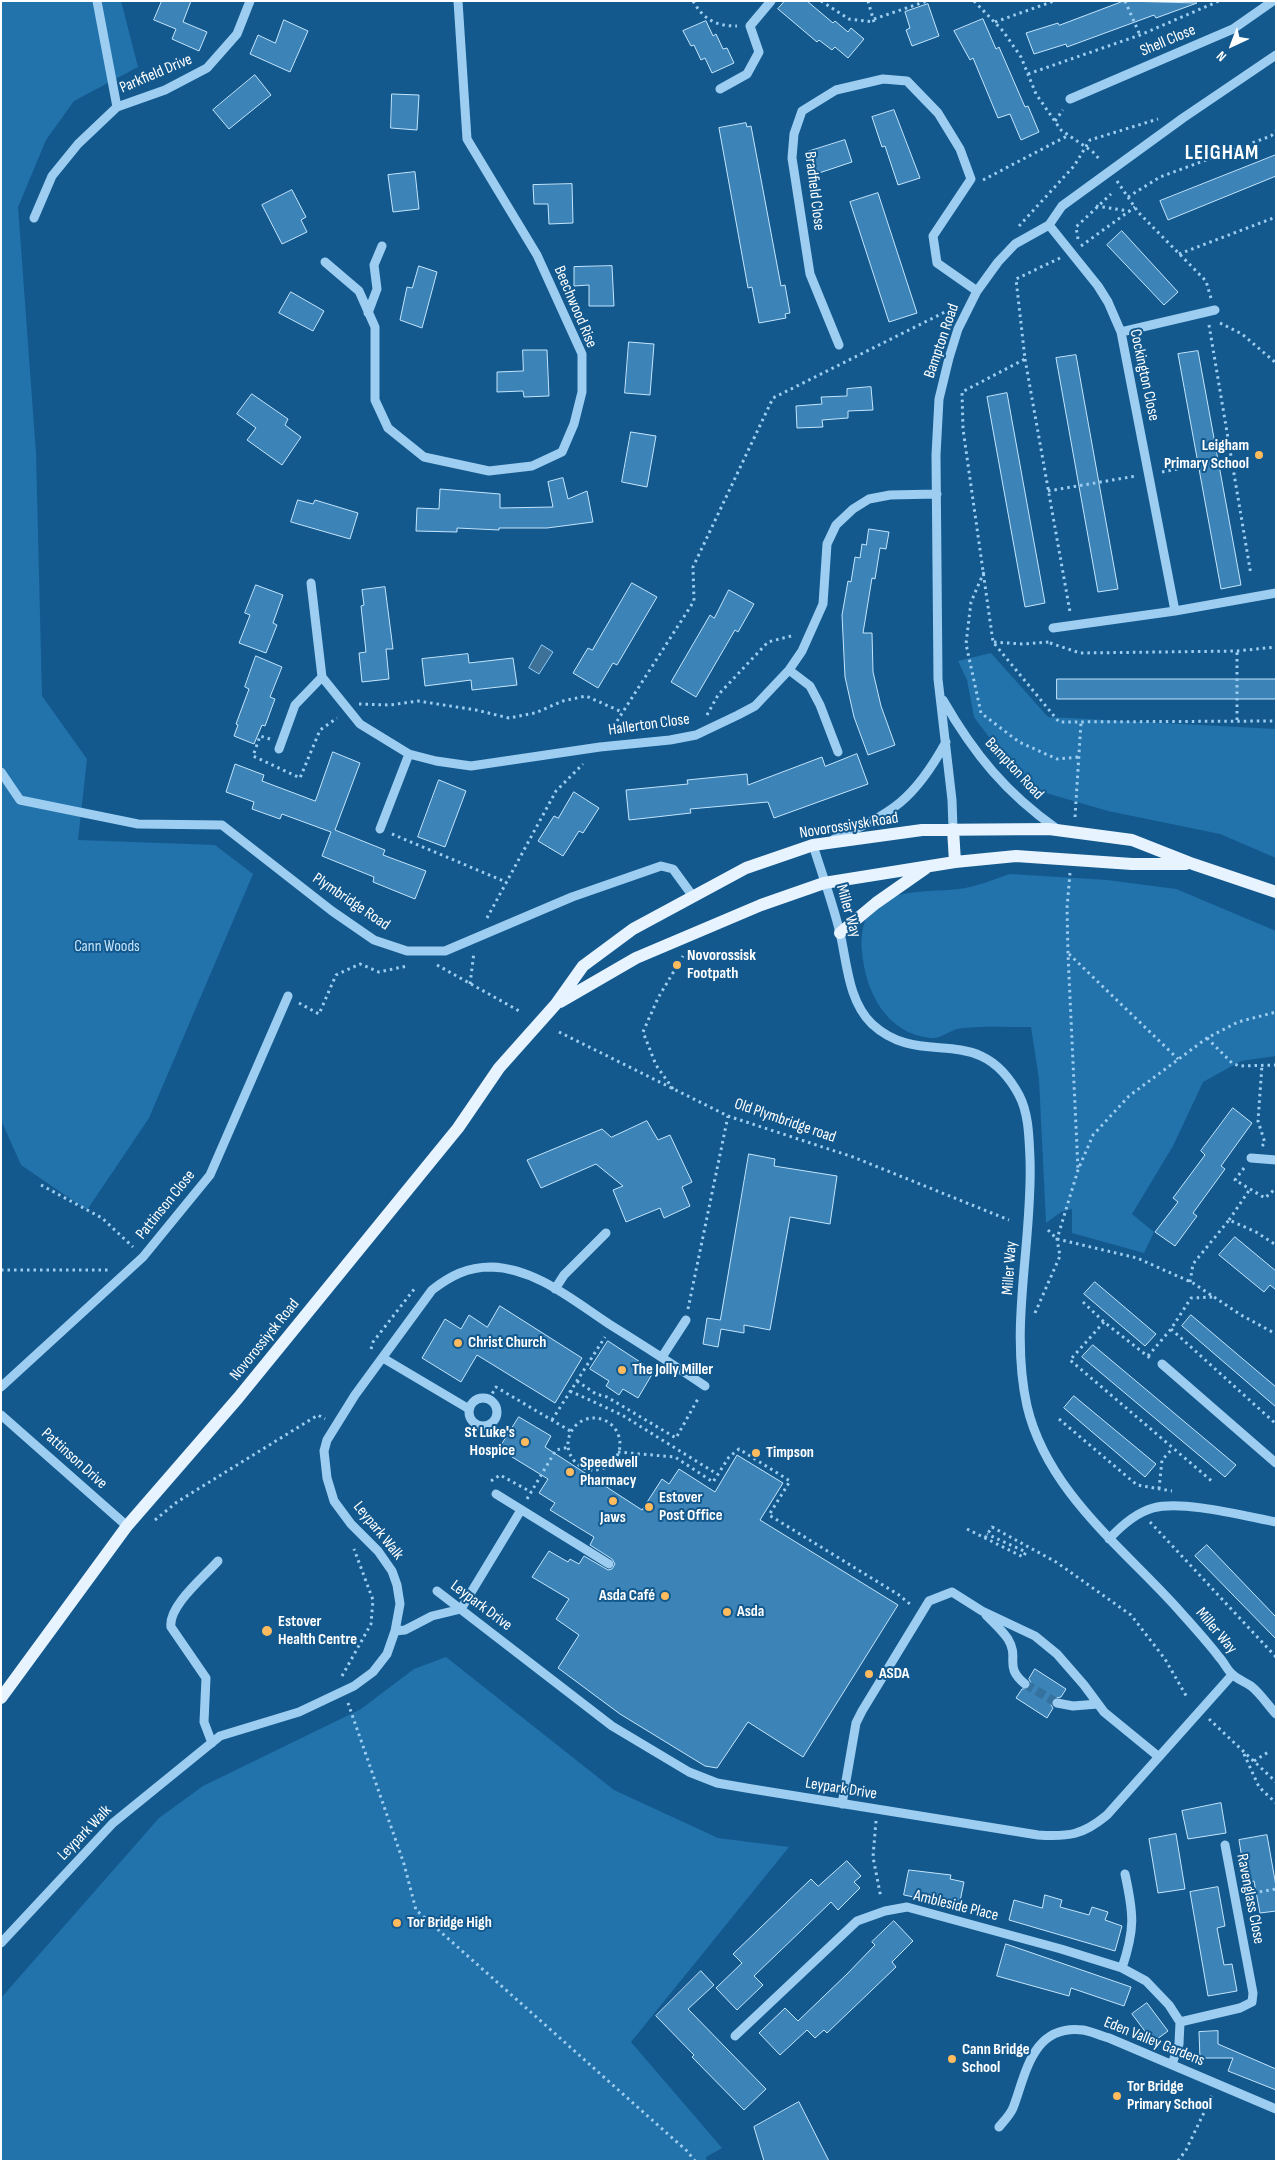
<!DOCTYPE html>
<meta charset="utf-8">
<style>
body{margin:0}
#map{position:relative;width:1277px;height:2162px;overflow:hidden;background:#13598e;font-family:"Sofia Sans Condensed",sans-serif}
canvas{display:block}
.frame{position:absolute;inset:0;border:2px solid #fff;pointer-events:none}
.north{position:absolute;left:1207px;top:20px;width:50px;height:50px;-webkit-text-stroke:4px #13598e;paint-order:stroke;rotate:223deg;font-size:14px;font-weight:700;line-height:20px;text-align:center;color:#fff}
.north::after{content:'';display:block;margin:auto;width:18px;height:22px;background:#fff;clip-path:polygon(50% 0,100% 100%,50% 72%,0 100%)}
</style>
<div id="map">
<canvas width="1277" height="2162"></canvas>
<div class="frame"></div>
<div class="north">N</div>
</div>
<script>
const context = document.querySelector('canvas').getContext('2d');
context.lineJoin = 'round';
function fill(path, color) { context.fillStyle = color; context.fill(path, 'evenodd'); }
function stroke(path, color, width, dash) { context.strokeStyle = color; context.lineWidth = width; context.lineCap = dash ? 'butt' : 'round'; context.setLineDash(dash || []); context.stroke(path); }
function drawText(font, color, halo, rows, align = 'center') {
  context.font = font + ' "Sofia Sans Condensed",sans-serif'; context.lineWidth = 4; context.setLineDash([]); context.textBaseline = 'middle'; context.strokeStyle = halo; context.fillStyle = color; for (const [text, x, y, turn = 0] of rows) {
    context.save(); context.translate(x, y); context.rotate((+turn || 0) * Math.PI / 180); context.textAlign = isNaN(turn) ? turn : align; if (halo) context.strokeText(text, 0, 0); context.fillText(text, 0, 0); context.restore();
  }
}
const green = new Path2D(`
 M1,1H121L138,67L74,101L46,140L18,207L36,453L42,696L87,759L78,840L215,845L253,874L149,1118L87,1210L21,1165L1,1120Z
 M991,653L1048,717L1276,729V858L1220,834L1108,811L1039,791L1004,757L974,717L967,680L958,661Z
 M1010,874L1107,880L1176,889L1276,931V1056L1241,1061L1203,1082L1173,1146L1132,1214L1154,1232L1144,1253L1072,1233V1209L1061,1212L1046,1223L1039,1079L1031,1027C1008,1027 986,1026 963,1028C952,1028 942,1039 931,1038C886,1034 865,991 862,951C860,936 864,911 878,903C903,889 932,892 959,889C976,887 994,879 1010,874Z
 M446,1657L614,1790L718,1838L789,1847L631,2042L722,2148L706,2157L707,2161H1V1998L159,1818L203,1786L361,1709L414,1669Z`);
const water = new Path2D(`
 M542,645L553,652L539,674L529,668Z`);
const building = new Path2D(`
 M162,1H191L183,22L207,32L199,51L172,39L176,29L154,20Z
 M785,1H807L833,23L835,21L848,32L851,28L864,39L848,58L835,47L832,50L819,40L817,42L778,9Z
 M1124,1L1197,3L1156,18L1154,15L1067,47L1066,44L1034,54L1026,33L1058,23L1059,25Z
 M928,4L939,36L912,46L906,30L910,28L905,12Z
 M983,19L996,49L999,47L1025,107L1028,106L1039,132L1021,140L1010,114L998,118L973,58L970,60L954,31Z
 M284,20L308,31L290,72L250,54L258,35L275,43Z
 M706,21L713,36L716,34L723,49L727,48L734,63L712,73L705,58L701,60L694,45L691,46L683,31Z
 M255,75L271,95L229,129L213,110Z
 M392,94L419,95L417,130L391,128Z
 M894,110L920,178L898,185L885,146L882,147L872,117Z
 M746,123L747,127L751,126L781,286L785,285L790,313L785,314L786,318L759,323L752,287L748,288L719,128Z
 M845,140L852,162L813,175L807,152Z
 M1276,155V176L1168,220L1160,201Z
 M415,172L419,209L393,212L388,175Z
 M572,184L573,223L549,224L548,204H534L533,185Z
 M292,190L306,217L301,220L307,232L282,244L262,205Z
 M878,193L917,313L889,322L850,202Z
 M1122,231L1178,292L1164,305L1107,245Z
 M419,266L437,272L422,328L400,320L407,287L412,288Z
 M612,266L614,306H589V285L574,286V267Z
 M291,292L324,311L313,331L279,313Z
 M629,342L654,344L650,395L625,393Z
 M523,350H547L549,396L524,397L523,391L497,392V372L523,371Z
 M1198,351L1241,585L1221,589L1178,354Z
 M1076,355L1118,589L1098,592L1056,358Z
 M871,387L873,410L848,411V418L822,420L823,427L797,428L796,406L822,404L821,397L847,396V389Z
 M1007,393L1045,603L1025,607L987,397Z
 M252,394L288,419L285,425L301,437L282,465L247,440L256,428L237,414Z
 M631,432L656,436L647,487L622,482Z
 M563,478L568,499L587,491L593,522L547,528H499V530L457,528V532L416,531L417,508L439,509L440,489L500,494V508L553,507L548,482Z
 M298,500L313,504L315,500L358,513L350,539L291,522Z
 M869,529L889,532L886,549L880,548L875,579L872,578L863,633H872L873,672L881,706L895,745L868,755L854,717L845,677L842,615L848,581L851,582L855,557L860,558L862,544L866,545Z
 M632,583L657,597L617,665L613,663L598,688L573,673L588,648L592,650Z
 M256,585L283,595L273,623L277,625L266,653L239,643L250,615L245,613Z
 M385,587L393,649H386L389,679L362,682L359,653L366,652L361,606L364,605L362,590Z
 M729,590L754,604L738,632L735,630L696,697L671,682L710,615L714,618Z
 M468,654L469,663L513,658L517,685L472,690L471,680L425,686L422,659Z
 M256,656L282,667L270,697L275,699L265,726L262,725L254,744L234,736L238,725L236,724L249,689L245,687Z
 M1057,679H1276V699H1057Z
 M333,752L360,763L335,830L385,850L383,855L426,871L415,899L373,882L374,877L322,856L331,832L282,814L280,819L252,809L254,802L226,792L235,764L264,775L262,781L315,801Z
 M857,754L868,784L774,818L768,802L690,809L691,813L629,820L626,790L688,784L687,780L747,774L748,785L822,757L825,766Z
 M439,780L466,791L445,847L418,837Z
 M574,792L599,808L583,833L579,831L563,856L538,841L554,816L558,818Z
 M1233,1108L1252,1123L1221,1166L1225,1169L1193,1213L1197,1216L1175,1246L1155,1232L1178,1202L1173,1198L1205,1155L1201,1151Z
 M647,1121L658,1140L670,1135L692,1182L682,1187L690,1206L664,1218L660,1208L626,1222L613,1190L623,1186L596,1164L541,1188L527,1160L602,1129L611,1137Z
 M749,1154L775,1159L774,1166L837,1176L830,1224L790,1217L770,1330L744,1325V1333L721,1329L718,1347L703,1344L707,1318L720,1320Z
 M1235,1237L1276,1271V1290L1270,1285L1264,1292L1219,1255Z
 M1095,1282L1156,1334L1145,1346L1084,1294Z
 M500,1306L582,1358L555,1403L477,1355L461,1382L422,1358L445,1319L461,1329L469,1315L487,1327Z
 M1191,1315L1276,1387V1407L1182,1326Z
 M608,1341L654,1371L638,1398L623,1389L619,1395L606,1386L609,1381L590,1369Z
 M1093,1345L1236,1465L1225,1477L1082,1357Z
 M1074,1396L1156,1464L1145,1477L1064,1408Z
 M519,1417L551,1436L545,1447L642,1510L662,1479L669,1484L679,1469L715,1492L737,1455L783,1483L760,1520L898,1605L803,1757L748,1722L717,1768L705,1766L620,1714L558,1668L579,1635L556,1619L569,1599L532,1577L549,1551L568,1562L570,1559L579,1564L584,1556L608,1570L612,1569L615,1564L612,1559L590,1545L594,1537L550,1510L555,1503L539,1493L548,1479L499,1449Z
 M1207,1545L1276,1617V1639L1195,1556Z
 M1035,1669L1066,1689L1061,1697L1052,1699L1051,1705L1053,1708L1047,1718L1016,1698L1022,1689L1030,1688L1031,1683L1029,1679Z
 M1221,1803L1226,1833L1188,1839L1182,1811Z
 M1176,1834L1185,1889L1158,1893L1149,1839Z
 M1267,1835L1276,1886V1911L1260,1913L1254,1881L1246,1883L1239,1840Z
 M847,1861L861,1876L854,1882L860,1888L838,1910L831,1902L754,1976L763,1985L737,2010L716,1988L742,1963L733,1954L811,1879L818,1886Z
 M909,1870L951,1875L950,1879L964,1882L959,1906L904,1895Z
 M1218,1887L1225,1926L1217,1928L1224,1965L1232,1964L1237,1991L1208,1996L1190,1892Z
 M1045,1895L1062,1900L1060,1907L1089,1915L1092,1907L1108,1912L1105,1920L1122,1926L1115,1951L1009,1920L1014,1900L1042,1908Z
 M894,1921L913,1941L892,1962L896,1967L827,2033L824,2030L815,2038L807,2030L780,2055L759,2033L785,2008L798,2021L847,1974L875,1945L872,1942Z
 M1006,1944L1131,1987L1124,2006L1071,1988L1069,1996L997,1976Z
 M701,1971L714,1985L688,2009L766,2089L744,2110L692,2057L694,2055L656,2016Z
 M1147,2003L1168,2031L1153,2042L1132,2014Z
 M1218,2031V2044L1276,2069V2090L1228,2071L1233,2058H1200L1199,2032Z
 M799,2102L829,2161H764L754,2127Z`);
const minorTunnel = new Path2D(`
 M1025,1684L1057,1703`);
const path = new Path2D(`
 M693,1C704,20 716,26 737,26
 M821,1L849,19L874,22L868,1
 M974,1L1003,31L1021,57L1036,94L1061,130L1093,152L1101,161
 M1125,1L1140,35
 M874,19L927,1
 M995,22L1054,1
 M1028,74L1140,35L1219,1
 M1055,121L1063,110
 M983,180L1069,135
 M1117,181L1138,212L1206,281L1211,298
 M1128,197L1160,177L1271,136L1276,131
 M1096,206L1129,211
 M1019,226L1074,166L1090,140L1158,119
 M1078,239L1076,227L1111,194
 M1081,246L1135,207
 M1179,254L1276,217
 M1060,258L1016,279L1025,359L962,392L963,429L993,642L1059,722L1276,721
 M1220,323L1242,334L1276,363
 M1209,325L1251,575
 M1025,359L1070,612
 M1162,472L1230,459
 M1048,491L1136,476
 M984,572L971,602L966,644L981,713L1019,742L1057,759L1079,757
 M994,642L1022,644L1049,642
 M1050,643L1080,653L1237,651L1276,647
 M359,704L390,705L418,701L476,710L509,718L535,713L563,701L586,696L622,712
 M707,715L718,695L768,642L795,635
 M1237,720V651
 M610,732L694,601L693,567L773,398L947,311L952,312
 M270,739L260,736L253,756L300,778L320,730L337,718
 M1075,817L1081,722
 M392,834L506,882
 M1070,873L1067,908L1068,954L1078,1170
 M487,918L556,791L583,764
 M1069,954L1178,1059
 M437,965L521,1012
 M470,984L474,952
 M299,1003L319,1014L336,975L360,964L379,972L407,966
 M559,1032L728,1116L853,1157L1009,1220
 M1207,1038L1232,1063L1239,1066L1276,1065
 M673,1089L656,1065L643,1032L658,998L683,956
 M1262,1146L1265,1143L1258,1121L1262,1065
 M1244,1168L1235,1180L1265,1198L1276,1188
 M41,1185L102,1218L133,1247
 M1229,1220L1250,1189
 M1048,1230L1057,1239
 M1057,1239L1137,1258L1193,1283L1241,1315L1276,1334
 M1,1270H108
 M1190,1282L1193,1264L1229,1220L1256,1232L1276,1245
 M1083,1302L1104,1322L1150,1358
 M688,1309L728,1116
 M1035,1313L1060,1256L1057,1239L1078,1170L1093,1135L1129,1096L1207,1038L1238,1022L1276,1012
 M1104,1322L1070,1360L1214,1483
 M1171,1329L1276,1424
 M371,1349L373,1342L415,1288
 M1148,1356L1171,1329L1191,1298L1214,1297
 M577,1381L596,1394L607,1397L676,1438L699,1397
 M570,1391L622,1415L717,1474
 M489,1399L496,1387L572,1432
 M568 1444a26 26 0 1 1 52 0a26 26 0 1 1-52 0Z
 M1059,1419L1137,1485L1172,1491
 M552,1420L605,1337
 M618,1452L675,1457L713,1482L729,1457L739,1449L790,1481L769,1515L899,1595L911,1605
 M491,1481L500,1475L531,1492
 M1159,1489L1162,1460L1173,1448
 M527,1499L556,1450L569,1447
 M155,1520L177,1502L318,1415L325,1419
 M1150,1522L1276,1657
 M967,1529L1023,1557L1026,1552L987,1534
 M985,1538L992,1527L1056,1562L1131,1615L1165,1659L1188,1699
 M342,1676L371,1624L373,1600L354,1549
 M348,1703L404,1864L416,1910L687,2151L695,2161
 M1209,1719L1276,1782
 M1244,1754L1259,1787L1276,1803
 M1254,1761L1270,1751
 M876,1821L873,1857L881,1898
 M1247,1894L1276,1889
 M1178,2161L1186,2150L1212,2096`);
const minor = new Path2D(`
 M97,1L117,107
 M720,89L747,74L759,52L750,26L771,1
 M1070,99L1233,29L1273,1
 M34,218L52,176L78,144L117,107L165,90L207,68L237,34L250,1
 M1049,225L1098,286L1108,302L1121,332L1175,611
 M325,262L359,291L375,327V400L388,428L424,457L489,471L532,466L562,452L574,424L582,392V354L537,255L467,139L458,1
 M368,313L377,289L374,265L382,246
 M1121,332L1215,310
 M839,345L810,274L792,158L794,134L802,111L836,90L883,79L907,81L938,113L960,149L971,179L933,236L937,263L977,291
 M311,583L322,677L360,724L409,754L436,761L471,766L600,747L670,740L696,735L738,715L755,706L789,670L802,651L823,604L827,544L836,525L853,509L869,499L890,495L937,494
 M1053,628L1175,611L1276,593
 M789,670L810,686L820,705L838,752
 M943,700C974,754 1006,793 1057,829
 M279,749L295,705L322,677
 M1,772L20,800L138,824L222,825L332,911L374,940L407,951H445L572,897L661,866L673,869L692,895
 M380,829L409,754
 M953,829L952,800L938,679L936,455L939,399L949,358L958,329L977,291L998,262L1015,244L1049,225L1062,206L1183,118L1276,55
 M834,839C893,813 914,800 946,742
 M813,845C822,874 833,904 840,933C847,962 848,1001 872,1024C923,1071 978,1019 1019,1095C1029,1114 1029,1138 1030,1159C1033,1240 1009,1326 1027,1406C1047,1491 1122,1547 1177,1608C1191,1624 1206,1640 1219,1657C1224,1662 1227,1670 1232,1674C1237,1679 1245,1682 1251,1686C1260,1693 1268,1705 1276,1714
 M1251,1158L1276,1160
 M555,1289L564,1275L606,1233
 M662,1357L686,1320
 M383,1358L469,1409
 M1162,1364L1276,1463
 M1,1387L143,1257L210,1175L288,996
 M469 1412a14 14 0 1 1 28 0a14 14 0 1 1-28 0Z
 M1,1415L127,1526
 M496,1494L609,1564
 M1109,1539C1121,1526 1135,1513 1153,1508C1183,1500 1244,1516 1276,1522
 M437,1591L612,1726L689,1772L717,1783L752,1789L1038,1835C1069,1837 1083,1835 1107,1815L1232,1675
 M986,1615C993,1622 1002,1630 1008,1639C1020,1659 1003,1666 1025,1684
 M395,1631L405,1630L432,1616L461,1609L521,1510
 M1057,1703L1073,1706L1098,1704
 M212,1743L204,1722L206,1678L171,1627C168,1606 204,1577 218,1561
 M842,1804L856,1723L862,1711L929,1601L952,1592L982,1611L1035,1636L1057,1654L1084,1685L1104,1712L1159,1757
 M1,1943L113,1823L220,1736L299,1712L354,1686L373,1672L387,1654L395,1631L400,1604L397,1585L392,1571L378,1551L351,1524L334,1501L327,1478L324,1451L327,1440L355,1395L432,1290C450,1276 467,1267 491,1267C535,1268 574,1301 609,1324C641,1344 674,1365 705,1386
 M1122,1968C1135,1929 1134,1915 1125,1874
 M1180,2022L1240,2008L1252,2002L1253,1993L1225,1845
 M735,2036L857,1921L885,1911L907,1907L1061,1949L1122,1968L1146,1981L1169,2005L1180,2022L1179,2044L1172,2064
 M999,2127C1004,2121 1010,2115 1013,2108C1026,2074 1032,2024 1083,2030C1091,2031 1100,2036 1109,2038L1276,2109`);
const major = new Path2D(`
 M953,829L955,862
 M840,933L876,903L926,868
 M560,1002L636,958L761,905L824,883L955,862L1016,856L1132,864H1186
 M1,1698L127,1526L238,1398L458,1128L499,1068L556,1004L583,966L633,929L746,868L813,845L922,830L1049,829L1132,840L1193,864L1276,892`);
const markers = [
 [1259,455,5,"#ffbb5d"],
 [677,965,5,"#ffbb5d"],
 [458,1343,5,"#ffbb5d"],
 [622,1370,5,"#ffbb5d"],
 [525,1442,5,"#ffbb5d"],
 [756,1453,5,"#ffbb5d"],
 [570,1472,5,"#ffbb5d"],
 [613,1501,5,"#ffbb5d"],
 [649,1507,5,"#ffbb5d"],
 [665,1596,5,"#ffbb5d"],
 [727,1612,5,"#ffbb5d"],
 [267,1631,6,"#ffbb5d"],
 [869,1674,5,"#ffbb5d"],
 [397,1923,5,"#ffbb5d"],
 [952,2059,5,"#ffbb5d"],
 [1117,2096,5,"#ffbb5d"]
];
const streetNames = [
 ["Shell Close",1168,41,-23],
 ["Parkfield Drive",156,74,-23],
 ["Bradfield Close",814,191,83],
 ["Beechwood Rise",575,307,67],
 ["Bampton Road",942,341,-71],
 ["Cockington Close",1144,375,78],
 ["Hallerton Close",649,725,-8],
 ["Bampton Road",1014,769,47],
 ["Novorossiysk Road",849,826,-9],
 ["Plymbridge Road",351,902,34],
 ["Miller Way",848,911,74],
 ["Old Plymbridge road",785,1121,19],
 ["Pattinson Close",166,1205,-51],
 ["Miller Way",1010,1268,-86],
 ["Novorossiysk Road",265,1340,-51],
 ["Pattinson Drive",74,1459,42],
 ["Leypark Walk",378,1531,51],
 ["Leypark Drive",481,1606,37],
 ["Miller Way",1216,1631,50],
 ["Leypark Drive",841,1789,9],
 ["Leypark Walk",85,1833,-46],
 ["Ravenglass Close",1250,1899,79],
 ["Ambleside Place",956,1906,14],
 ["Eden Valley Gardens",1154,2042,22]
];
const poiNames = [
 ["Leigham",1249,446,"right"],
 ["Primary School",1249,464,"right"],
 ["Novorossisk",687,956],
 ["Footpath",687,974],
 ["Christ Church",468,1343],
 ["The Jolly Miller",632,1370],
 ["St Luke's",515,1433,"right"],
 ["Hospice",515,1451,"right"],
 ["Timpson",766,1453],
 ["Speedwell",580,1463],
 ["Pharmacy",580,1481],
 ["Estover",659,1498],
 ["Post Office",659,1516],
 ["Jaws",613,1518,"center"],
 ["Asda Café",655,1596,"right"],
 ["Asda",737,1612],
 ["Estover",278,1622],
 ["Health Centre",278,1640],
 ["ASDA",879,1674],
 ["Tor Bridge High",407,1923],
 ["Cann Bridge",962,2050],
 ["School",962,2068],
 ["Tor Bridge",1127,2087],
 ["Primary School",1127,2105]
];
const parkNames = [
 ["Cann Woods",107,947]
];
const districtNames = [
 ["LEIGHAM",1222,154]
];
fill(green, '#2272ab');
fill(water, '#3e7197');
stroke(water, '#8fcbf4', 1);
fill(building, '#3c83b7');
stroke(building, '#c4e5fc', 1);
stroke(minorTunnel, '#36729f', 9, [9, 4.5]);
stroke(path, '#9dcef1', 3, [2.5, 4]);
stroke(minor, '#9dcef1', 9);
stroke(major, '#e7f3ff', 12);
for (const [x, y, r, color] of markers) { const dot = new Path2D(); dot.arc(x, y, r, 0, 2 * Math.PI); context.fillStyle = color; context.fill(dot); stroke(dot, '#13598e', 2); }
drawText('16px', '#fff', '#13598e', streetNames);
drawText('bold 16px', '#fff', '#13598e', poiNames, 'left');
drawText('16px', '#c4e5fc', '#13598e', parkNames);
context.letterSpacing = '1px';
drawText('bold 21px', '#fff', '#13598e', districtNames);
context.letterSpacing = '0px';
</script>
